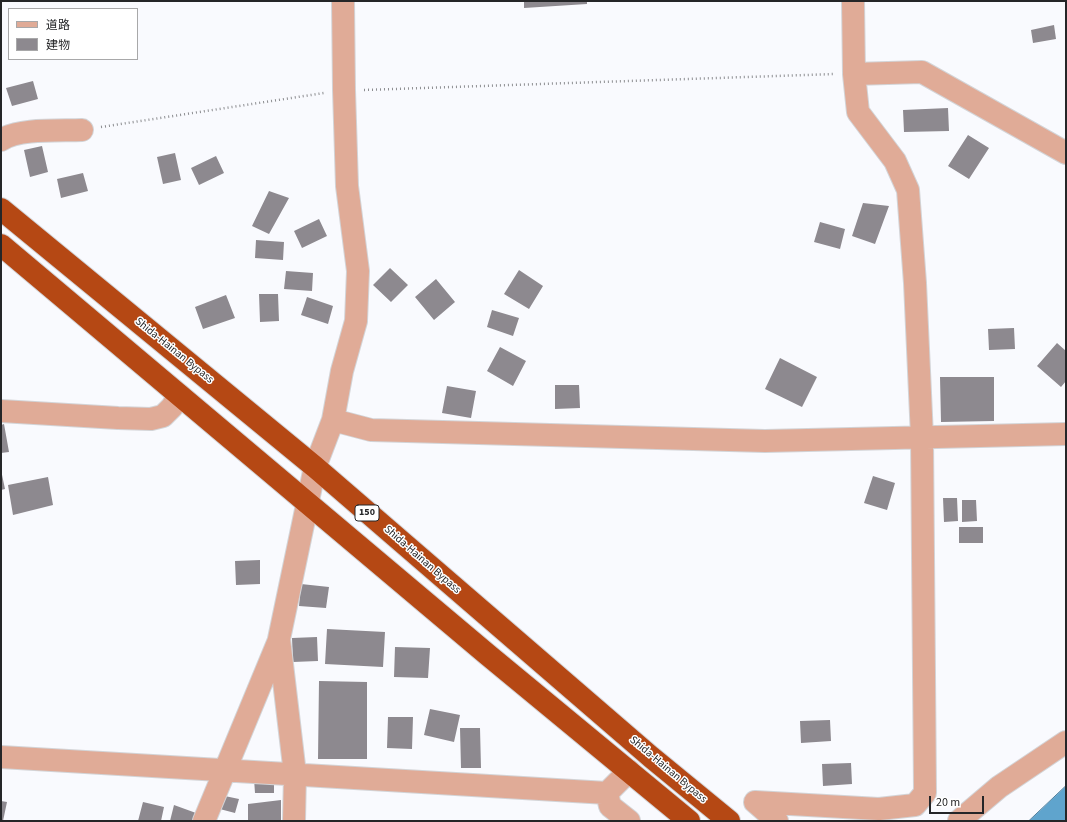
<!DOCTYPE html>
<meta charset="utf-8">
<style>
body{margin:0}
#map{position:relative;width:1067px;height:822px;overflow:hidden;background:#f9fafe;font-family:"Source Sans 3","Noto Sans JP",sans-serif}
canvas{display:block}
.frame{position:absolute;inset:0;border:2px solid #252628;pointer-events:none}
.legend{position:absolute;left:8px;top:8px;width:130px;height:52px;box-sizing:border-box;background:#fff;border:1px solid #a8a8a9;margin:0;padding:5px 7px;list-style:none;font-size:12px;color:#252628}
.legend li{display:flex;align-items:center;gap:8px;height:20px}
.legend b{width:20px;border:1px solid #a8a8a9}
.scale{position:absolute;left:929px;top:796px;width:55px;height:18px;box-sizing:border-box;border:2px solid #252628;border-top:0;padding-left:5px;font-size:12px;line-height:14px;white-space:nowrap;color:#252628;-webkit-text-stroke:3px #fff;paint-order:stroke}
</style>
<div id="map">
<canvas width="1067" height="822"></canvas>
<div class="frame"></div>
<ul class="legend">
<li><b style="height:5px;background:#e0ab97"></b>道路</li>
<li><b style="height:11px;background:#8d898f"></b>建物</li>
</ul>
<div class="scale">20 m</div>
</div>
<script>
const context = document.querySelector('canvas').getContext('2d');
context.lineJoin = 'round';
function fill(path, color) { context.fillStyle = color; context.fill(path, 'evenodd'); }
function stroke(path, color, width, dash) { context.strokeStyle = color; context.lineWidth = width; context.lineCap = dash ? 'butt' : 'round'; context.setLineDash(dash || []); context.stroke(path); }
function drawText(font, color, halo, rows, align = 'center') {
  context.font = font + ' "Source Sans 3",sans-serif'; context.lineWidth = 3; context.setLineDash([]); context.textBaseline = 'middle'; context.strokeStyle = halo; context.fillStyle = color; for (const [text, x, y, turn = 0] of rows) {
    context.save(); context.translate(x, y); context.rotate((+turn || 0) * Math.PI / 180); context.textAlign = isNaN(turn) ? turn : align; if (halo) context.strokeText(text, 0, 0); context.fillText(text, 0, 0); context.restore();
  }
}
const water = new Path2D(`
 M1066,786V821H1029Z`);
const building = new Path2D(`
 M524,1H587V4L524,8Z
 M1054,25L1056,39L1033,43L1031,30Z
 M33,81L38,99L12,106L6,88Z
 M948,108L949,131L904,132L903,110Z
 M968,135L989,148L969,179L948,166Z
 M42,146L48,172L30,177L24,150Z
 M175,153L181,180L163,184L157,157Z
 M216,156L224,173L199,185L191,168Z
 M83,173L88,191L61,198L57,179Z
 M269,191L289,198L269,234L252,226Z
 M863,203L889,206L875,244L852,236Z
 M319,219L327,236L302,248L294,231Z
 M820,222L845,229L840,249L814,242Z
 M256,240L284,242L283,260L255,258Z
 M390,268L408,285L391,302L373,285Z
 M519,270L543,286L529,309L504,294Z
 M286,271L313,273L312,291L284,289Z
 M436,279L455,302L434,320L415,297Z
 M259,294H278L279,321L260,322Z
 M226,295L235,318L203,329L195,307Z
 M307,297L333,306L328,324L301,315Z
 M492,310L519,318L513,336L487,327Z
 M1014,328L1015,349L989,350L988,329Z
 M1057,343L1066,351V381L1061,387L1037,366Z
 M500,347L526,361L513,386L487,371Z
 M780,358L817,377L802,407L765,389Z
 M940,377H994V421L941,422Z
 M555,385H579L580,408L555,409Z
 M447,386L476,391L471,418L442,413Z
 M4,424L9,452L1,453V425Z
 M1,470L5,489L1,490Z
 M873,476L895,483L887,510L864,503Z
 M48,477L53,505L13,515L8,485Z
 M943,498H957L958,521L944,522Z
 M962,500H976L977,521L962,522Z
 M959,527H983V543H959Z
 M260,560V584L236,585L235,561Z
 M301,584L329,587L326,608L299,606Z
 M327,629L385,632L383,667L325,664Z
 M317,637L318,661L293,662L292,638Z
 M395,647L430,648L428,678L394,677Z
 M319,681L367,682V759H318Z
 M430,709L460,715L454,742L424,735Z
 M388,717H413L412,749L387,748Z
 M830,720L831,741L801,743L800,721Z
 M460,728H480L481,768H461Z
 M851,763L852,784L823,786L822,764Z
 M254,779H274V793H255Z
 M220,795L239,799L235,813L216,808Z
 M281,800V821H248V804Z
 M1,801L7,802L3,821H1Z
 M143,802L164,807L161,821H138Z
 M174,805L196,813L194,821H170Z`);
const path = new Path2D(`
 M364,90L835,74
 M101,127L324,93`);
const minor = new Path2D(`
 M854,74L922,72L1066,153
 M1,140C19,128 60,131 82,130
 M1,411L118,418L151,419L163,416L172,407L179,395
 M333,420L371,430L765,441L1066,434
 M1,757L607,793L629,771
 M607,793L610,806L629,821
 M204,821L279,640
 M294,821L295,774L279,639L315,467L333,420L342,371L356,321L358,271L347,186L344,90L343,1
 M777,821L755,802L879,809L915,805L925,793L922,437L915,283L908,190L895,161L858,112L854,74L853,1
 M959,821L999,787L1066,742`);
const highway = new Path2D(`
 M1,209L315,467L651,757L729,821
 M1,245L488,655L689,821`);
const shields = [
 [367,513,24]
];
const shieldNames = [
 ["150",367,513]
];
const streetNames = [
 ["Shida-Hainan Bypass",174,351,39],
 ["Shida-Hainan Bypass",422,560,41],
 ["Shida-Hainan Bypass",668,770,40]
];
fill(water, '#5fa4cd');
stroke(water, '#4e7e9c', 1);
fill(building, '#8d898f');
stroke(minor, '#d3d4d7', 24);
stroke(highway, '#d3d4d7', 24);
stroke(path, '#8c8d90', 2.5, [1, 3]);
stroke(minor, '#e0ab97', 22);
stroke(highway, '#b54814', 22);
for (const [x, y, w] of shields) { const box = new Path2D(); box.roundRect(x - w / 2, y - 8, w, 16, 3); context.fillStyle = '#fff'; context.fill(box); stroke(box, '#252628', 1); }
drawText('bold 10px', '#252628', null, shieldNames);
drawText('11px', '#252628', '#fff', streetNames);
</script>
